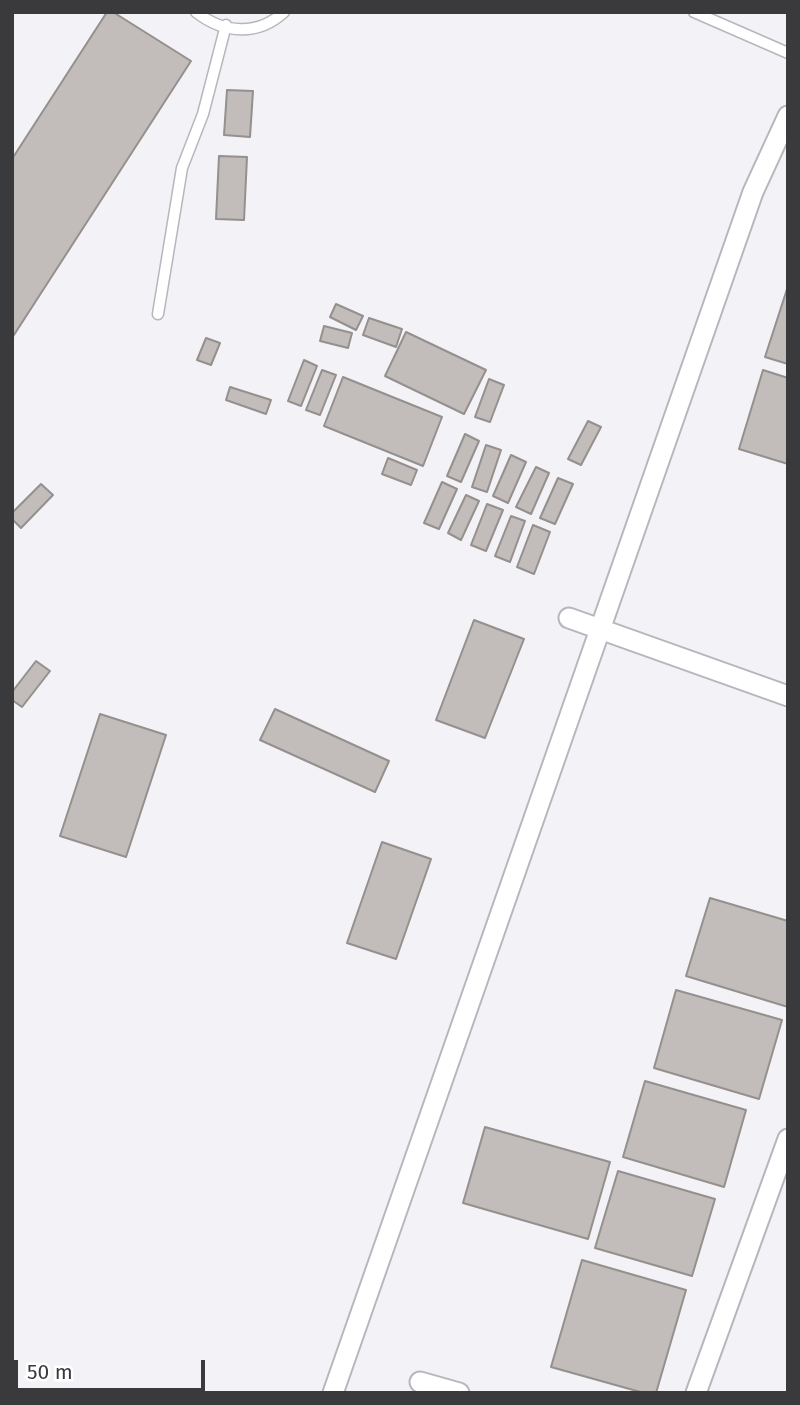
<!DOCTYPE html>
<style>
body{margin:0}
#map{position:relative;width:800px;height:1405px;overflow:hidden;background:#f2f2f7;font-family:"Fira Sans",sans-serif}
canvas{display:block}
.frame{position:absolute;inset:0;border:14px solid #3a3a3c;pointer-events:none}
.scale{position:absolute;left:14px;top:1360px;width:191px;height:32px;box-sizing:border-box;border:4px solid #3a3a3c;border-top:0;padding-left:9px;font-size:21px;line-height:24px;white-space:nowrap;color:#3a3a3c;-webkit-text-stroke:5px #fff;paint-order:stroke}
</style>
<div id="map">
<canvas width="800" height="1405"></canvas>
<div class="frame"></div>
<div class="scale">50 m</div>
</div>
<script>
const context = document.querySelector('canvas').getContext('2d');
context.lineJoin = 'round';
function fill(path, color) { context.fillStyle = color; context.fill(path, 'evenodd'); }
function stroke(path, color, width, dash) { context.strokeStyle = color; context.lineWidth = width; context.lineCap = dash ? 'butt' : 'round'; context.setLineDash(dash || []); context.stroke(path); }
const building = new Path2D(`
 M107,12H113L191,61L12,338V159Z
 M227,90L253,91L250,137L224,135Z
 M219,156L247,157L244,220L216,219Z
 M788,286V364L765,357Z
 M336,304L363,316L356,330L330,317Z
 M369,318L402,329L396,347L363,335Z
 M324,326L352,333L348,348L320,341Z
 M406,332L486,370L464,414L385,376Z
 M206,338L220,343L211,365L197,360Z
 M304,360L317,366L301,406L288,401Z
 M322,370L336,375L320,415L306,410Z
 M763,370L788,378V464L739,449Z
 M343,377L442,417L423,466L324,426Z
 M489,379L504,385L490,422L475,417Z
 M230,387L271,400L266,414L226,400Z
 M588,421L601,427L581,465L568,459Z
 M465,434L479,441L461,482L447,476Z
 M486,445L501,450L487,492L472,487Z
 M511,455L526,462L508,503L493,496Z
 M388,458L417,470L411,485L382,474Z
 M536,467L549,473L531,514L516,507Z
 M558,478L573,484L555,524L540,518Z
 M442,482L457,489L439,529L424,523Z
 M41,484L53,495L21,528L12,519V513Z
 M466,495L479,501L461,540L448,533Z
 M487,504L503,510L486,551L471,545Z
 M511,516L525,521L510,562L495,556Z
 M533,525L550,532L534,574L517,567Z
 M474,620L524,639L485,738L436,720Z
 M36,661L50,671L22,707L12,700V692Z
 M275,709L389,761L375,792L260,740Z
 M100,714L166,735L126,857L60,836Z
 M382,842L431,859L396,959L347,943Z
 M710,898L788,921V1007L686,976Z
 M676,990L782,1020L759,1099L654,1068Z
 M645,1081L746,1110L724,1187L623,1157Z
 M485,1127L610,1162L588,1239L463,1203Z
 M618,1171L715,1199L692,1276L595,1248Z
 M582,1260L686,1290L656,1393H644L551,1367Z`);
const service = new Path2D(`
 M196,12C224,34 258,36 284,12
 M694,12L788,53
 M158,314L182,168L203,114L226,25`);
const minor = new Path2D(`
 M569,618L788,696
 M420,1382L459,1393
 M333,1393L753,192L788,116
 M696,1393L788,1139`);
fill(building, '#c2bdba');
stroke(building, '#958f8d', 2);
stroke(service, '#b6b7bc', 13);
stroke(minor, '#b6b7bc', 23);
stroke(service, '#fff', 10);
stroke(minor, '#fff', 19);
</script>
